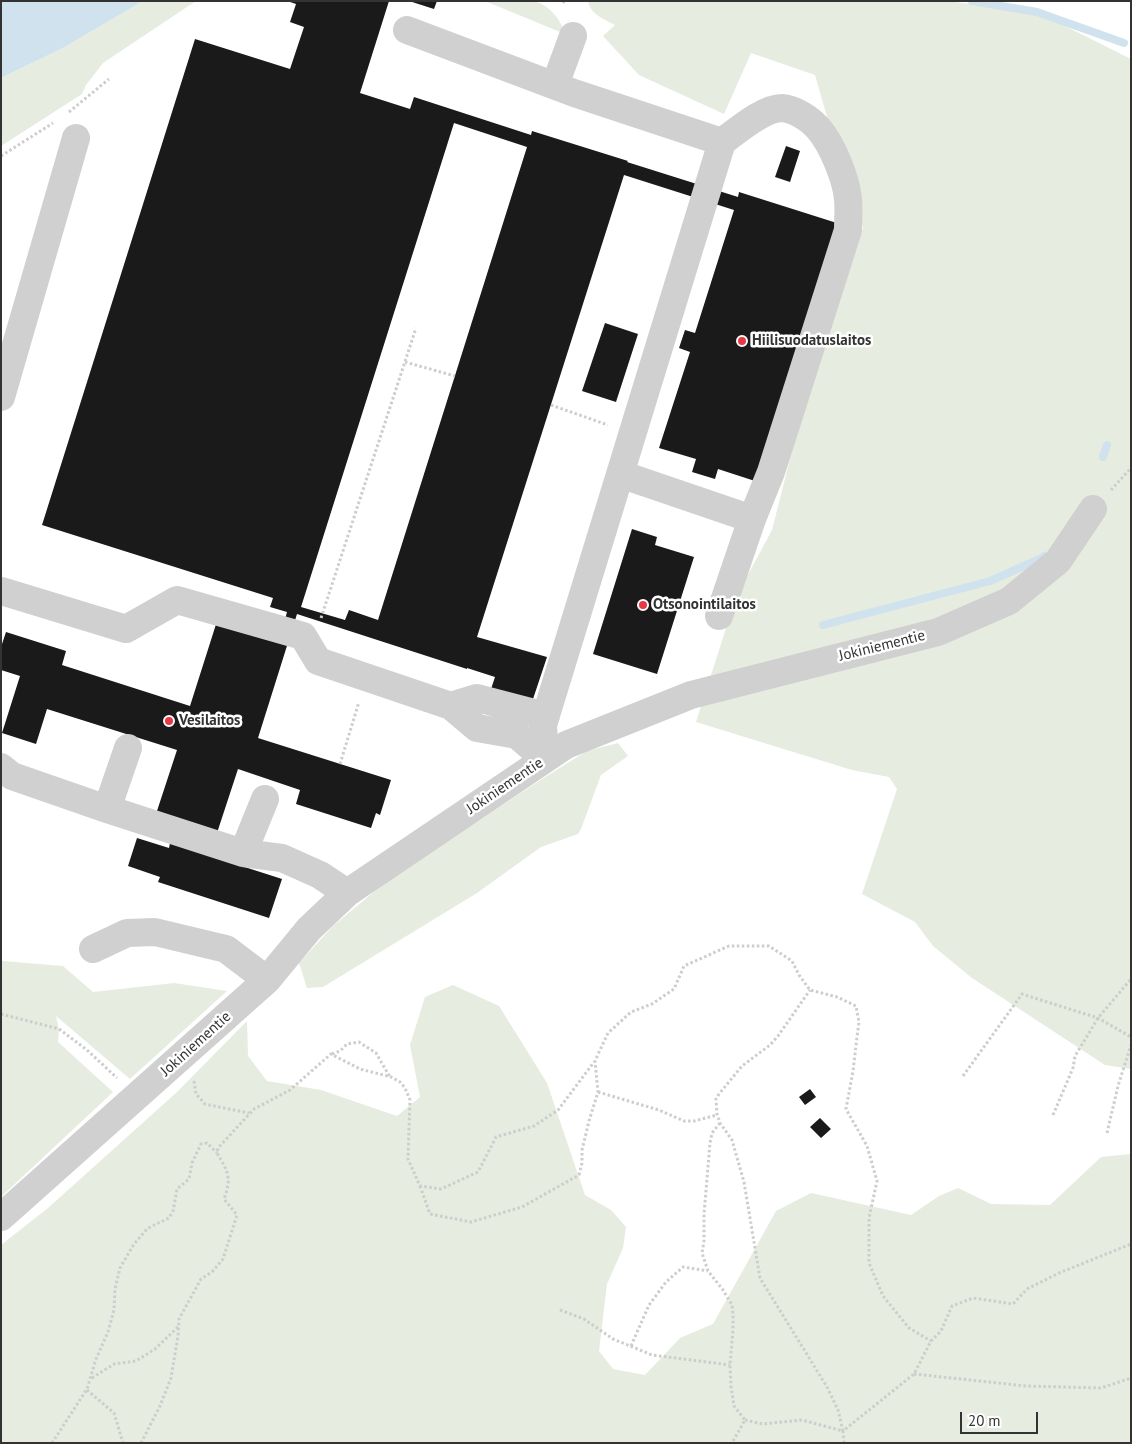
<!DOCTYPE html>
<style>
body{margin:0}
#map{position:relative;width:1132px;height:1444px;overflow:hidden;background:#fff;font-family:"PT Sans",sans-serif}
canvas{display:block}
.frame{position:absolute;inset:0;border:2px solid #333;pointer-events:none}
.scale{position:absolute;left:960px;top:1412px;width:78px;height:22px;box-sizing:border-box;border:2px solid #333;border-top:0;padding-left:6px;font-size:15px;line-height:18px;white-space:nowrap;color:#333;-webkit-text-stroke:4px #fff;paint-order:stroke}
</style>
<div id="map">
<canvas width="1132" height="1444"></canvas>
<div class="frame"></div>
<div class="scale">20 m</div>
</div>
<script>
const context = document.querySelector('canvas').getContext('2d');
context.lineJoin = 'round';
function fill(path, color) { context.fillStyle = color; context.fill(path, 'evenodd'); }
function stroke(path, color, width, dash) { context.strokeStyle = color; context.lineWidth = width; context.lineCap = dash ? 'butt' : 'round'; context.setLineDash(dash || []); context.stroke(path); }
function drawText(font, color, halo, rows, align = 'center') {
  context.font = font + ' "PT Sans",sans-serif'; context.lineWidth = 5; context.setLineDash([]); context.textBaseline = 'middle'; context.strokeStyle = halo; context.fillStyle = color; for (const [text, x, y, turn = 0] of rows) {
    context.save(); context.translate(x, y); context.rotate((+turn || 0) * Math.PI / 180); context.textAlign = isNaN(turn) ? turn : align; if (halo) context.strokeText(text, 0, 0); context.fillText(text, 0, 0); context.restore();
  }
}
const green = new Path2D(`
 M143,1H196L103,63L86,85L82,94L1,146V78L63,48Z
 M485,1C499,1 519,0 533,1C548,4 561,19 565,34Z
 M588,1H946L1037,12L1131,59V1069L1105,1065L972,978L933,946L915,922L862,894L897,789L889,777L852,770L696,722L736,597L772,530L793,447L863,228L829,124L815,75L751,53L724,114L639,75L603,36L615,25C604,19 590,14 588,1Z
 M618,743L628,756L601,775L581,829L578,834L541,847L477,893L323,987L307,988L299,963L333,926L387,881L542,779L587,751Z
 M1,960L3,961L63,966L93,992L174,983L227,991L130,1079L56,1016L59,1029L58,1042L113,1092L1,1197Z
 M453,985L499,1006L547,1083L585,1195L611,1210L626,1227L623,1248L607,1284L599,1351L613,1369L645,1375L680,1338L713,1324L776,1211L811,1193L911,1215L939,1196L958,1188L991,1204L1050,1205L1101,1157L1131,1154V1443H1V1245L48,1208L177,1092L247,1021L248,1056L267,1081L321,1090L397,1116L420,1097L410,1045L425,997Z`);
const water = new Path2D(`
 M1,1H143L63,48L1,78Z`);
const stream = new Path2D(`
 M972,1L1037,12L1124,43
 M1103,457L1107,445
 M823,625L990,581L1042,558L1044,556`);
const building = new Path2D(`
 M287,1H389L360,93L410,109L414,97L531,135L532,131L628,161L627,162L738,197L739,192L840,224L758,482L718,469L715,479L692,472L696,459L659,448L690,352L679,348L685,330L695,333L734,210L624,175L477,637L547,657L532,702L491,689L495,677L467,668V669L297,614L258,738L391,780L380,815L376,813L371,828L296,804L300,790L238,769L216,836L155,817L177,750L47,709L36,744L2,733L20,676L1,670V647L6,632L66,651L62,665L190,706L218,618L280,637L287,612L270,607L273,598L42,525L195,39L290,69L304,27L290,22L296,4ZM454,123L527,147L378,620L349,610L345,620L301,607Z
 M409,1H437L434,9Z
 M786,146L800,151L790,182L775,177Z
 M605,323L638,334L616,402L582,391Z
 M632,529L657,537L655,545L694,557L657,674L593,654Z
 M137,838L169,848L170,843L282,879L269,918L158,882L160,877L128,866Z
 M810,1089L816,1097L805,1105L799,1097Z
 M820,1118L831,1129L821,1138L810,1127Z`);
const path = new Path2D(`
 M563,3L564,1
 M69,112L109,79
 M1,156L53,123
 M405,362L455,376
 M551,405L608,425
 M1111,490L1131,468
 M321,618L416,328
 M340,764L359,702
 M1,1014L59,1029L87,1050L117,1078
 M332,1054L340,1051L347,1044L359,1042L376,1053L390,1077
 M963,1076L1022,994L1098,1018L1131,1037
 M194,1081L196,1094L205,1104L249,1113
 M598,1092L659,1110L684,1121H694L717,1115
 M1053,1115L1073,1068L1075,1056L1098,1018L1131,979
 M720,1123L712,1133L710,1143L704,1214V1241L702,1253L708,1271L723,1290L732,1305L733,1314V1330L730,1365L731,1387L734,1406L745,1420L732,1443
 M1107,1133L1118,1086L1131,1045
 M420,1186L430,1214L471,1222L522,1207L579,1175L582,1163V1150L589,1121L598,1092L595,1061L600,1050L608,1033L631,1012L652,1004L674,989L684,966L729,946H769L792,961L799,975L810,990L837,997L856,1006L859,1022L857,1037L853,1071L846,1109L867,1146L877,1181L869,1218V1263L883,1296L909,1328L931,1341
 M560,1310L584,1319L613,1339L652,1355L730,1365
 M631,1346L649,1305L666,1282L683,1267L708,1271
 M914,1374L1026,1386L1101,1388L1131,1378
 M92,1378L114,1364L136,1361L155,1349L178,1327
 M87,1390L114,1413L123,1443
 M745,1420L763,1424L802,1420L843,1431L838,1410L827,1387L760,1278L744,1182L732,1140L720,1123L717,1114L716,1099L719,1094L742,1066L770,1045L778,1036L810,990
 M52,1443L87,1389L96,1359L108,1332L114,1310L115,1289L120,1268L134,1244L147,1229L156,1224L169,1218L173,1211L177,1189L189,1179L192,1163L201,1144L207,1143L217,1153
 M141,1443L160,1406L171,1378L178,1336L179,1319L201,1279L212,1272L223,1259L237,1215L224,1199C232,1177 228,1172 217,1153L218,1148L254,1109L290,1090L331,1054L360,1069L391,1077L400,1082L405,1088L410,1100L408,1159L420,1186L441,1189L478,1172L496,1137L534,1126L558,1110L594,1062
 M844,1443L843,1431L914,1374L931,1341L941,1331L952,1306L973,1298L1013,1304L1027,1289L1059,1273L1131,1244`);
const minor = new Path2D(`
 M555,85L573,36
 M1,397L76,138
 M620,474L752,519
 M1,591L126,629L177,600L303,636L318,661L451,706L477,728L517,735L545,759L543,725L722,142L574,93L407,30
 M719,616L752,519L771,472L848,230C848,219 849,209 848,199C846,178 832,144 818,128C810,119 795,109 782,108C763,108 737,131 722,142
 M451,706L477,698L546,716
 M1,767L12,776L107,809L243,853L282,858L320,875L347,893
 M107,809L128,748
 M243,853L265,799
 M93,949L127,933L155,932L226,949L267,980
 M1,1217L267,980L309,929L347,893L566,745L691,695L938,632L1009,601L1058,561L1093,509`);
const markers = [
 [742,341,5,"#e63946"],
 [643,605,5,"#e63946"],
 [169,721,5,"#e63946"]
];
const poiNames = [
 ["Hiilisuodatuslaitos",752,341],
 ["Otsonointilaitos",653,605],
 ["Vesilaitos",179,721]
];
const streetNames = [
 ["Jokiniementie",882,646,-14],
 ["Jokiniementie",505,786,-34],
 ["Jokiniementie",196,1044,-42]
];
fill(green, '#e6ecdf');
fill(water, '#cfe2ee');
stroke(stream, '#cfe2ee', 8);
fill(building, '#1a1a1a');
stroke(path, '#cdcdcd', 3, [2.5, 2.5]);
stroke(minor, '#d0d0d0', 28);
for (const [x, y, r, color] of markers) { const dot = new Path2D(); dot.arc(x, y, r, 0, 2 * Math.PI); context.fillStyle = color; context.fill(dot); stroke(dot, '#fff', 2); }
drawText('bold 15px', '#333', '#fff', poiNames, 'left');
drawText('15px', '#333', '#fff', streetNames);
</script>
